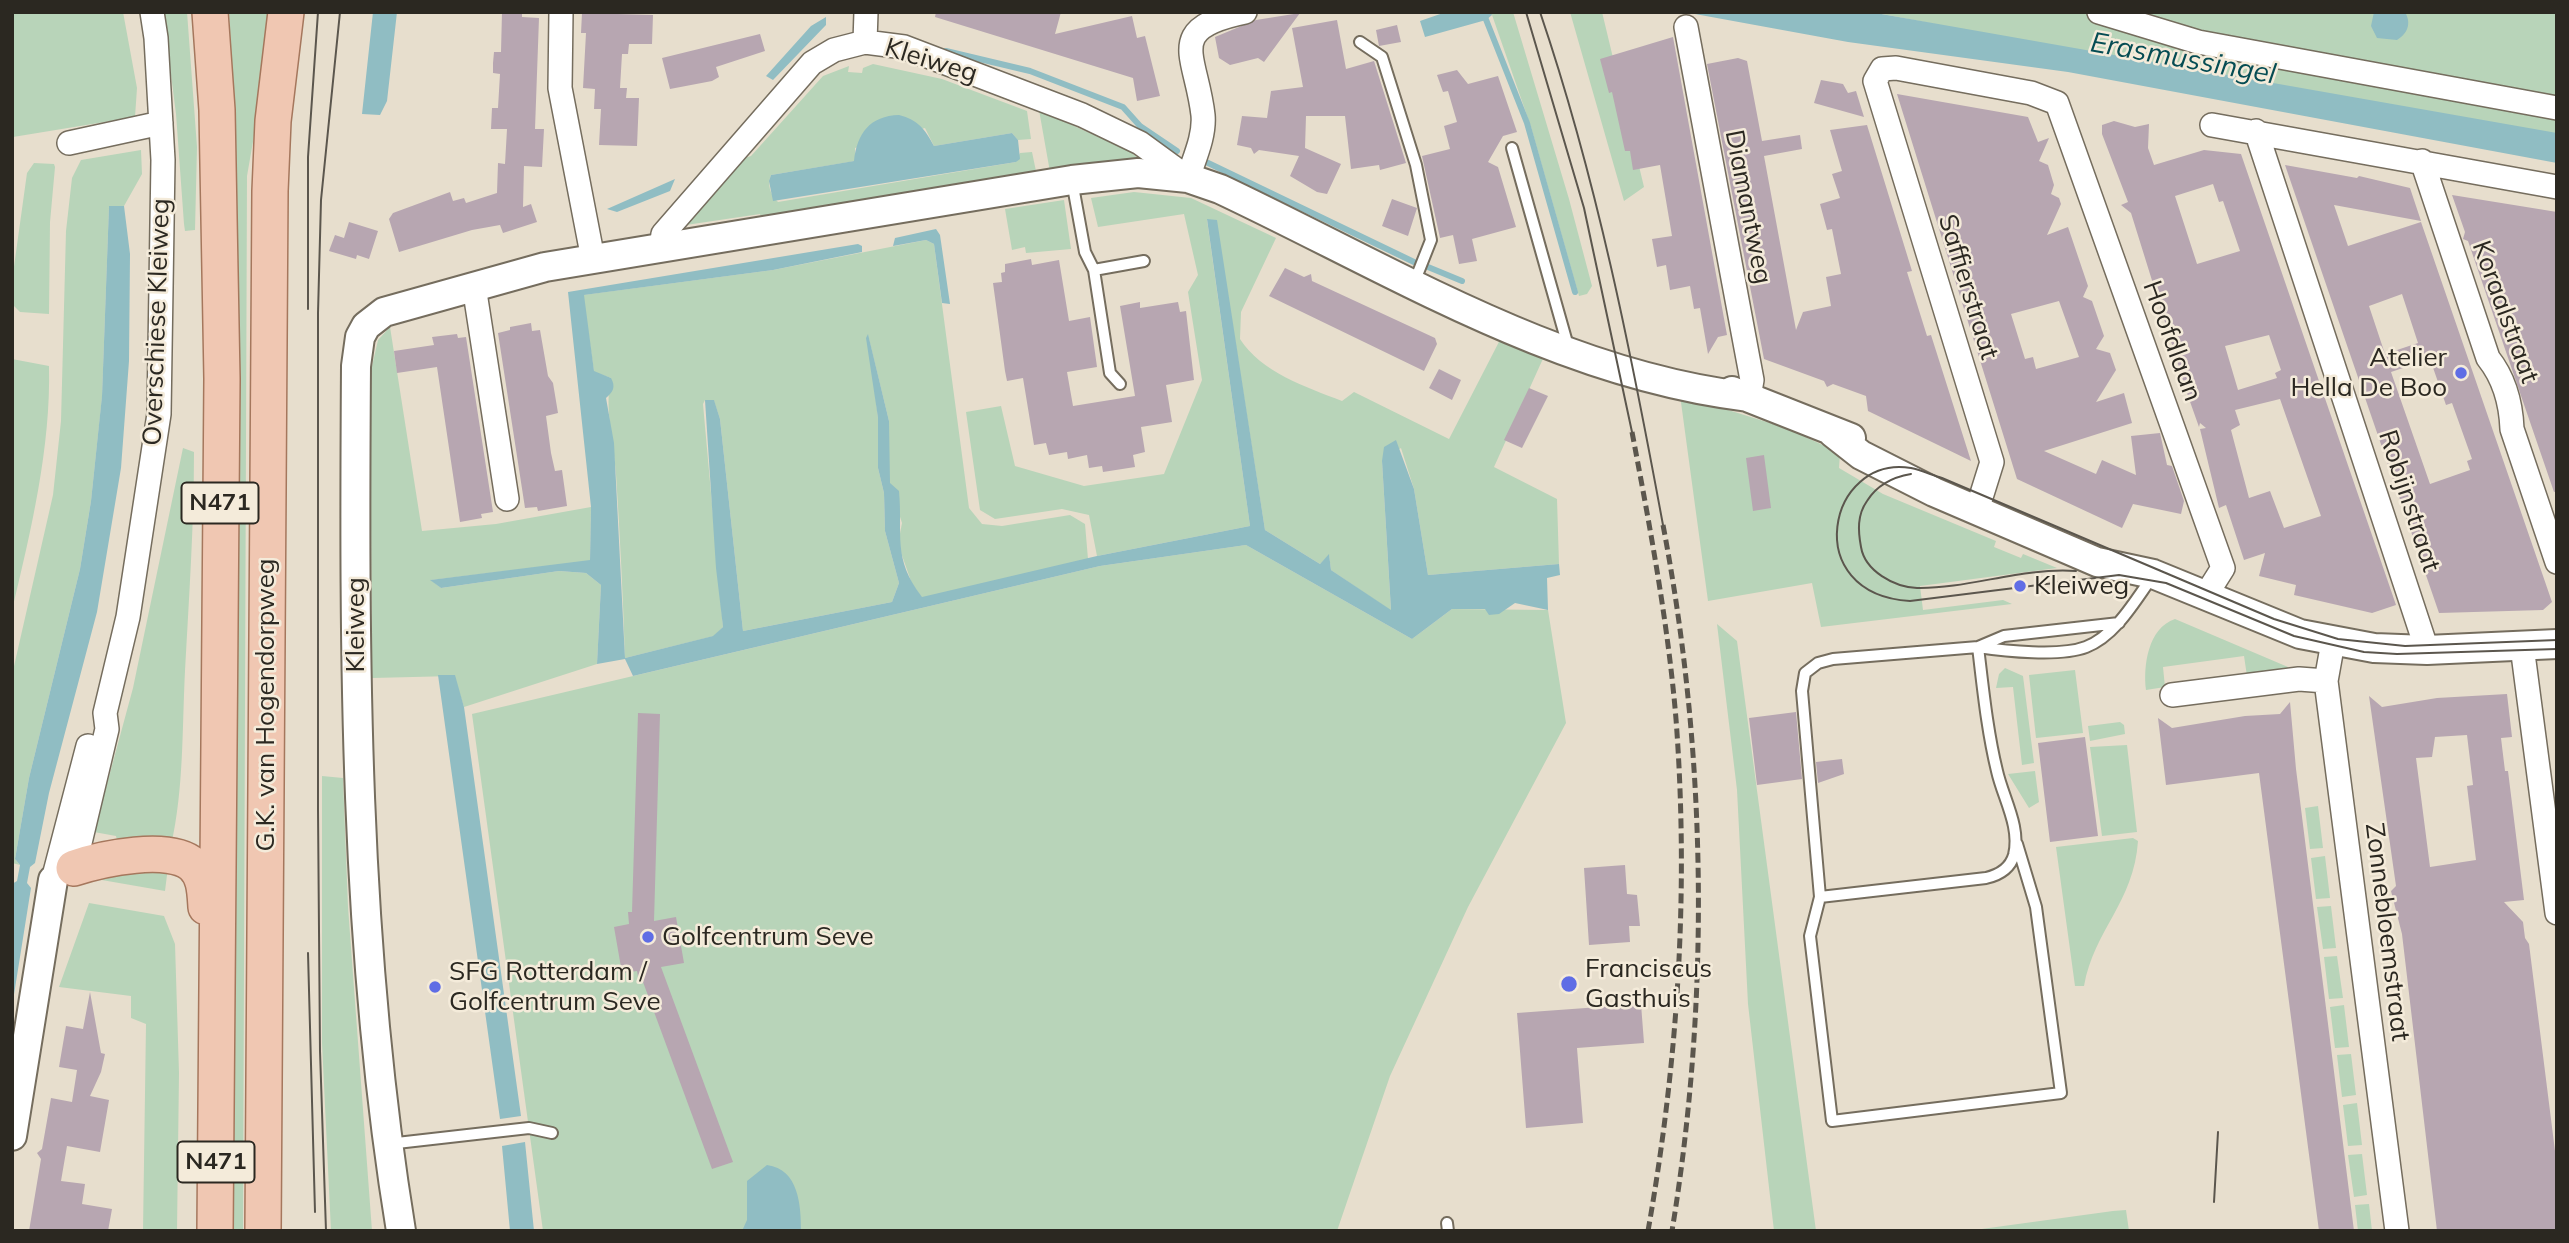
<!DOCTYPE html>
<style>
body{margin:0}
#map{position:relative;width:2569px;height:1243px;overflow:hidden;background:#e7decd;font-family:Mulish,sans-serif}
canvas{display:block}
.frame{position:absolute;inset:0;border:14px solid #2b2821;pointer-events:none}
</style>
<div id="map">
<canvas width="2569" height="1243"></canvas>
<div class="frame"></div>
</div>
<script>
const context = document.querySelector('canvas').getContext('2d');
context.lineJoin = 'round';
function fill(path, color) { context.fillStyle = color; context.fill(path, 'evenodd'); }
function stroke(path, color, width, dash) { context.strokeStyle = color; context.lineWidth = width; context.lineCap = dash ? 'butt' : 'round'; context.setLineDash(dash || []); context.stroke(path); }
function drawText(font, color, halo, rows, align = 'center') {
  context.font = font + ' Mulish,sans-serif'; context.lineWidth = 5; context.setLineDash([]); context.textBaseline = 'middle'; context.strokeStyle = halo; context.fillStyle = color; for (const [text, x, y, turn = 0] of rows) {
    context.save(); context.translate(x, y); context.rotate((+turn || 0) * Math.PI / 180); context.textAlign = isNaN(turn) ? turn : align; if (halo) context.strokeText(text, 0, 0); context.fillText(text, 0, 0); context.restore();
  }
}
const green = new Path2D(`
 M12,12H123L137,88L135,117L13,137Z
 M163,12H187L197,147L195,230L185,231L184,224L176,114Z
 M229,12H270L262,90L247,176L243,1231H232L233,94Z
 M1491,12H1513L1569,199L1592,286L1587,294L1579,296L1531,127Z
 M1570,12H1602L1644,187L1624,201Z
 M1872,12H2557V144Z
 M873,64L942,79L1027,111L1031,139L1018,140L1012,133L934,146L925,128L855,148V161L771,175C767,185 770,194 778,202L1016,162L1020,153L1032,152L1037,176L762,221L760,214L686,225L738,160L751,156L823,76L849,66L848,72L862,73L863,68Z
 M1039,110L1129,151L1145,163L1050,172Z
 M141,150L142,174L124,206H109L102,397L91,501L80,569L29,778L15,859L20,865L12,863V675L53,495L61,421L66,231L72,178L81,160Z
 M34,163L54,164L55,167L50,222L49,314L20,312L12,304V281L27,173Z
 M1134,192L1191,198L1276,238L1241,312L1240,339C1261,372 1306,387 1342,401L1354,392L1449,439L1502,336L1546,352L1494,467L1557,499L1559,564L1428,575L1414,489L1401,448L1382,461L1391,611L1331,570L1329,555L1320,564L1265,530L1216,220H1207L1250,526L1097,556L1089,515L1062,509L995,519L980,510L966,412L1001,406L1015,466L1084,486L1164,474L1202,380L1188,292L1198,275L1184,214L1098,227L1091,198Z
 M1064,200L1071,249L1026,253L1025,247L1012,250L1005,209Z
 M926,240L934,244L969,508L982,524L1002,526L1070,515L1085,524L1088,559L922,598L912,584L898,544L902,523L889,483V421L868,335L878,418V468L884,493L885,531L899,583L892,602L743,631L720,419L714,401L705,400L703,404L723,627L714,636L625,658C623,597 620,536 616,474C614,442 604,409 611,378L594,372L583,295L773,270Z
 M390,327L422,531L496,524L591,507L590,561L431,580L441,588L559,571L586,573L601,585L597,664L464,707L454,676L372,678L370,375L378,340Z
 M12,359L49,366C51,447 31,531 12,610Z
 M1680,395L1786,428L1840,453L1839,468L1883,494L1996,541L1994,547L2021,558L2023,554L2057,568L1920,586L1923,610L2003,600L2012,604L1821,627L1812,583L1708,601Z
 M183,448L194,452C194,525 189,598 185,671C182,730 184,788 171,846L118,844L116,836L94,832L133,688Z
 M1246,545L1412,639L1452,609L1548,610L1566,723L1468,907L1390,1076L1337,1231H543L472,714L1100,566Z
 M2175,619L2288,667V672L2247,676L2244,656L2163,667L2165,687L2146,690C2143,666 2148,628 2175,619Z
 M1717,624L1737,641L1816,1231H1774L1748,1004L1737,790Z
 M2005,668L2023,676L2034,763L2022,765L2013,687L1996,688L1999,674Z
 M2075,670L2083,733L2036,738L2029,675Z
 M2120,722L2124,725L2125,734L2090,741L2088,726Z
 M2127,745L2137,832L2102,836L2090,747Z
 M2035,771L2039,802L2029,808L2008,774Z
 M322,776L343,778L348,907L372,1231H331L322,1043Z
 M2318,806L2323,848L2310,849L2305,808Z
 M2133,838L2138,841C2134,902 2094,930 2084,986H2075L2056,847Z
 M2325,856L2330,898L2316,899L2311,858Z
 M168,867L165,891L96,879L102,868Z
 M89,903L164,916L175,944L179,1073L177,1231H143L146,1024L131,1018V996L59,987Z
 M2331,906L2336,948L2323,949L2317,907Z
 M2337,956L2343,998L2329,999L2324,957Z
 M2344,1005L2349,1047L2335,1048L2330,1007Z
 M2351,1054L2356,1095L2342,1097L2337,1055Z
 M2357,1103L2362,1145L2348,1146L2343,1105Z
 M2362,1154L2367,1195L2354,1197L2348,1155Z
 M2369,1204L2372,1231H2358L2355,1205Z
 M2126,1210L2129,1231H1967L2113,1211Z`);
const water = new Path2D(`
 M373,12H397L387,101L380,115L362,114Z
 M1446,12H1491L1492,15L1486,20L1425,37L1420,21Z
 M1684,12H1870L2557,133V163L2068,72L1848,42Z
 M2374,12H2405C2412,24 2407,34 2397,40L2377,38L2371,26Z
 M826,17V25L773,80L766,76L811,26Z
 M899,115C918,120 925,129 934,146L1012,133L1018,140L1020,159L1016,162L773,201L769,181L771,175L854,161C857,133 870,116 899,115Z
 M675,179L670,191L617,212L607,209Z
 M109,206H124L130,254L129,361L121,468L97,612L49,793L35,863L30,867L27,883L31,888L12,1007V884L17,881L20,865L15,859L29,778L80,569L91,501L102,396Z
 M1207,219L1217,220L1265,530L1320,564L1329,554L1331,570L1391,610L1382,461L1384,447L1396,440L1414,489L1428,575L1559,564L1560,575L1547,578L1548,610L1515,603L1499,614L1489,615L1485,609H1452L1412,639L1246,545L1100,566L633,676L625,659L597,664L601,585L586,573L559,571L441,588L430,580L590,560L591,507L568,292L858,244L862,246V252L773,270L584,295L594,371L611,378C616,387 613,392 606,398L614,443L625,658L713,636L723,627L716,568L705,400H714L720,419L743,631L892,602L899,583L885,531L884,493L878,468V418L866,338L868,334L889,421L890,483L899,491C903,535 892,558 922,597L1097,556L1250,526Z
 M936,229L940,235L950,304L942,303L934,244L926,240L893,246L895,238Z
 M438,675H455L464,707L521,1116L500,1119Z
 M525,1142L534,1231H510L502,1146Z
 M767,1165C799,1169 801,1206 801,1231H742L747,1220V1181Z`);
const stream = new Path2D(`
 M1483,12L1527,123L1575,292
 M946,51L1030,71L1123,107L1140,126L1177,151
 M1204,161L1414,262
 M1428,267L1462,281`);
const building = new Path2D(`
 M502,12H522V17L539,18L535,129H544L542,167L524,166L523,207L531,204L537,222L503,233L500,225L472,230L399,252L389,219L393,213L450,192L453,201L464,198L466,203L497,193L498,163L505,164L507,129H491L492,108H498L500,74L493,73V63L494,52H501Z
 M936,12H1061L1055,34L1132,16L1137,38L1145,36L1160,96L1137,101L1133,78L935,17Z
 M582,13L653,15L652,44H629L628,54H622L620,88H627L626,98H639L637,146L599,145L601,109H594L595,89L583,88L586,33H581Z
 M1300,13L1264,62L1258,58L1230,65L1219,58L1215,37L1256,20Z
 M1337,20L1346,69L1374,61L1406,163L1380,170L1379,165L1351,169L1345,116H1306L1305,148L1341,164L1327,194L1317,192L1290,176L1299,156L1259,150L1254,154L1251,148L1237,145L1242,116L1267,118L1271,91L1303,87L1292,28Z
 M1397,25L1401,42L1379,46L1376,30Z
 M760,34L765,51L716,67L719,77L712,81L670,89L662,58Z
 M1673,37L1727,335L1718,337L1708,354L1700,308L1694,309L1690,286L1670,290L1666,265L1657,267L1652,239L1672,236L1660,165L1633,170L1630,151H1625L1612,92L1609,93L1600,59Z
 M1738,58L1747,61L1762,141L1800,135L1802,149L1764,156L1796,330L1803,312L1831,306L1826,277L1841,274L1832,229L1827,230L1820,204L1840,198L1832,174L1842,171L1830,130L1867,125L1912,271L1907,272L1927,336L1931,335L1971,461L1868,411L1866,396L1833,384L1827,387L1824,381L1764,359L1707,64Z
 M1457,70L1468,84L1498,76L1517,132L1503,136L1488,162L1498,167L1516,227L1472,239L1477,261L1459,264L1453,235L1440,238L1422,156L1450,149L1444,126L1457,122L1448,91L1443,92L1437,75Z
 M1821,80L1843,84L1848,93L1856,91L1864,117L1814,103Z
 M1897,94L2028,117L2038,142L2049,138L2039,161L2048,165L2054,185L2051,194L2059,198L2061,204L2047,235L2068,227L2088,286L2083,297L2092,301L2104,336L2096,349L2110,353L2116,370L2096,402L2124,393L2132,423L2044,451L2096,474L2102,460L2136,475L2131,436L2160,433L2167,465L2172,466L2184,501L2181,514L2133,504L2122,528L2017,479ZM2059,301L2079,357L2036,369L2033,357L2025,359L2011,314Z
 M2114,121L2135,127L2149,124L2148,148L2154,165L2204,150L2241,154L2396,605L2372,613L2294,595L2296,585L2259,576L2265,553L2244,560L2226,505L2219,508L2200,429L2206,428L2200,423L2199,427L2188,396L2131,213L2121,205L2128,202L2102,134V125ZM2213,184L2219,202L2223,201L2240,251L2197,264L2175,196ZM2269,335L2281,370L2275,373L2277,378L2238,390L2225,346ZM2280,399L2321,516L2284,528L2270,491L2249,498L2231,430L2240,425L2235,410Z
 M2285,165L2357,178L2359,176L2410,188L2421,221L2334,205L2348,246L2421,222L2552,602L2543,610L2439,613ZM2402,294L2418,343L2385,354L2369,306ZM2430,359L2446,405L2452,403L2472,459L2467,461L2470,470L2430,484L2391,372Z
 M2452,195L2557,212V491L2554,492L2468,241L2463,239L2465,232Z
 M1392,199L1417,208L1408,236L1382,226Z
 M349,222L378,231L369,259L357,255L356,259L329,251L335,235L344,238Z
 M1031,259L1032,265L1059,260L1069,321L1090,317L1097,367L1067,372L1073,406L1135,396L1120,306L1140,302V308L1178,302L1180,312L1186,311L1194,380L1166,385L1172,422L1141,427L1145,452L1133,455L1135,467L1103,472L1102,466L1089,468L1087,455L1068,459L1067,452L1049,455L1046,443L1034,445L1023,378L1007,381L1005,371L993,283L1002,282L1001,273L1005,272V264Z
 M1285,268L1304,277L1311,274L1312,281L1435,338L1437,344L1424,371L1269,296Z
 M531,323L532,331L540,330L548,376L553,383L558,413L546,416L551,453L555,471L562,470L567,506L538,511L537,507L525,508L498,333L510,330V327Z
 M457,334L458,338L466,337L493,512L481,514L482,518L460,522L437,367L397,373L394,351L434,345L432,337Z
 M1439,369L1461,380L1452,400L1429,388Z
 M1529,388L1548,396L1522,448L1504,440Z
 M1764,455L1771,508L1753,511L1746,458Z
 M2507,694L2512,737L2501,738L2505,771H2508L2524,900L2504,902L2523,922L2525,938L2529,944L2555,1151L2557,1231H2437L2402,934L2391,891L2396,886L2395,879L2369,696L2382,707L2437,698ZM2467,735L2473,785L2467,786L2476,860L2430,867L2416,758L2432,757L2435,737Z
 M2290,702L2296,769L2354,1231H2319L2259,773L2166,785L2158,718L2172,728L2245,716L2280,714Z
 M1796,712L1802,779L1757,785L1749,718Z
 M638,713L660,714L654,921L676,917L684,963L661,967L733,1162L712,1169L643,982L639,983L637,971L622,973L614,927L629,924L628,912H632Z
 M2085,737L2098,836L2050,842L2038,743Z
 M1842,759L1844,774L1818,783L1816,762Z
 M1625,865L1627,894L1637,895L1640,926H1629L1630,942L1589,945L1584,868Z
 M90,992L101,1053L105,1054L101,1072L90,1096L109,1100L100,1152L67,1146L61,1181L85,1184L82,1204L112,1209L108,1231H29L41,1159L37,1153L42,1149L51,1098L72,1102L77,1070L59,1067L66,1026L83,1029Z
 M1641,1004L1644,1043L1577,1048L1583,1123L1526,1128L1517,1013Z`);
const service = new Path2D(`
 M1360,42L1382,57L1416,165L1431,240L1414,283
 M1512,148L1566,339
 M1072,181L1085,252L1094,270L1110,373L1120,384
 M1094,270L1144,261
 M2119,623L2004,636L1978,647C2005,651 2060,657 2086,647C2115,636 2135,601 2152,577
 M1978,647C1983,688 1987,730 1997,771C2003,798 2021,827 2014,855C2010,869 1999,875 1986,878L1820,897L1802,691L1805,673L1818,663L1833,659Z
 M1820,897L1810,936L1832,1121L2061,1093L2036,907L2017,844
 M388,1144L529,1128L552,1133
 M1447,1223L1448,1231`);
const minor = new Path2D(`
 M561,12L560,88L593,259
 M2099,12L2198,42L2557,108
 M1686,27L1752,380L1749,397
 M865,42L866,12
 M2212,125L2557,187
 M2256,131L2427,650
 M69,143L161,123
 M2422,161L2488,358C2504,378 2511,403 2512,429L2557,562
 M661,248L663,234L812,63L834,50L865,42L904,47L1082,115L1140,143L1188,178C1194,159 1205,136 1203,115C1196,54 1164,29 1245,12
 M474,286L507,499
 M1977,510L1992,462L1875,81L1882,69L1896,68L2031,93L2057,103L2223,568L2206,595
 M2333,642L2326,681L2397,1231
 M2522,646L2557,913
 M2172,695L2299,679L2326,681
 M74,868L107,729L105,713L128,617L159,414L163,160L156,38L152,12
 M53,880L88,746`);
const tertiary = new Path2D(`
 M1732,391L1851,438
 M1833,433L1861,455L1934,492L2097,562L2153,574L2300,634L2374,648L2427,650L2557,644
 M12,1136L53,880
 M401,1231C354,945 354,655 356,366L360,337L366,326L384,312L545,267L1072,180L1138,173L1188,178L1220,189C1390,269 1559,375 1749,397`);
const primary = new Path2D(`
 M210,12L217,110L222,379L215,1231
 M74,868C101,859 170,844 193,865C205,876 205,892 206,907
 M263,1231L270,191L273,121L286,12`);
const tram = new Path2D(`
 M1526,12L1584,208L1632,432
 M1540,12C1597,180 1631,352 1663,525
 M308,309V157L318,12
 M1911,474C1893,477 1877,485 1867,501C1857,515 1858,531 1861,547C1865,571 1894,587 1917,588C1969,589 2022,567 2076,571
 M2557,640L2405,646L2338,639L2274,619L1942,478C1932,475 1921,470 1911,468C1828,454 1798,594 1910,601L2119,575L2166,583L2294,636L2364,652L2397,654L2557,649
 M308,953L315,1212
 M2214,1202L2218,1132
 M326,1231L320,1051L318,810V313L321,200L340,12`);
const rail = new Path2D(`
 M1632,432C1650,527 1668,623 1676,719C1689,891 1678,1061 1648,1231
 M1663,525C1707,756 1710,999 1672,1231`);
const markers = [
 [2461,373,7,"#5f6de5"],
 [2020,586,7,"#5f6de5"],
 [648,937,7,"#5f6de5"],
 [1569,984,9,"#5f6de5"],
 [435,987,7,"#5f6de5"]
];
const shields = [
 [220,503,77],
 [216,1162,77]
];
const shieldNames = [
 ["N471",220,503],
 ["N471",216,1162]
];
const streetNames = [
 ["Kleiweg",931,61,17],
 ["Diamantweg",1748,207,79],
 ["Saffierstraat",1968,287,73],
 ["Koraalstraat",2505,312,70],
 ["Overschiese Kleiweg",157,322,-88],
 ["Hoofdlaan",2172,341,70],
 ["Robijnstraat",2409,501,72],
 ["Kleiweg",356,625,-90],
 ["G.K. van Hogendorpweg",266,705,-90],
 ["Zonnebloemstraat",2387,932,83]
];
const poiNames = [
 ["Atelier",2447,358,"right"],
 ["Hella De Boo",2447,388,"right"],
 ["Kleiweg",2034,586],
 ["Golfcentrum Seve",662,937],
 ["Franciscus",1585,969],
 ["Gasthuis",1585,999],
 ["SFG Rotterdam /",449,972],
 ["Golfcentrum Seve",449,1002]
];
const waterNames = [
 ["Erasmussingel",2183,59,10]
];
fill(green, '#b8d4b9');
fill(water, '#90bdc3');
stroke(stream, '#90bdc3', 6);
fill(building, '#b7a6b1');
stroke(service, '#756d5e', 14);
stroke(minor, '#756d5e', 26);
stroke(tertiary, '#756d5e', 32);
stroke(primary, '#a5775d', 38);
stroke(service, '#fff', 10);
stroke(minor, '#fff', 23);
stroke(tertiary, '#fff', 28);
stroke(primary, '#f0c7b2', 35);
stroke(tram, '#5b564d', 2);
stroke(rail, '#5b564d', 5, [10, 5]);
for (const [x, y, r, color] of markers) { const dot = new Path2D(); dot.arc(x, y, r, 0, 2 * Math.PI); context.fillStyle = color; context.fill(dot); stroke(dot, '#f4ebda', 2.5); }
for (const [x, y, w] of shields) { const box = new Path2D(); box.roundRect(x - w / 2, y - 20.5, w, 41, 5); context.fillStyle = '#f4ebda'; context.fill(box); stroke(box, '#2b2821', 2); }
drawText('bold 24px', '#2b2821', null, shieldNames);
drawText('26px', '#2b2821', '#f4ebda', streetNames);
drawText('26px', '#2b2821', '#f4ebda', poiNames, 'left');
drawText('italic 28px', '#054c53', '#f4ebda', waterNames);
</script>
